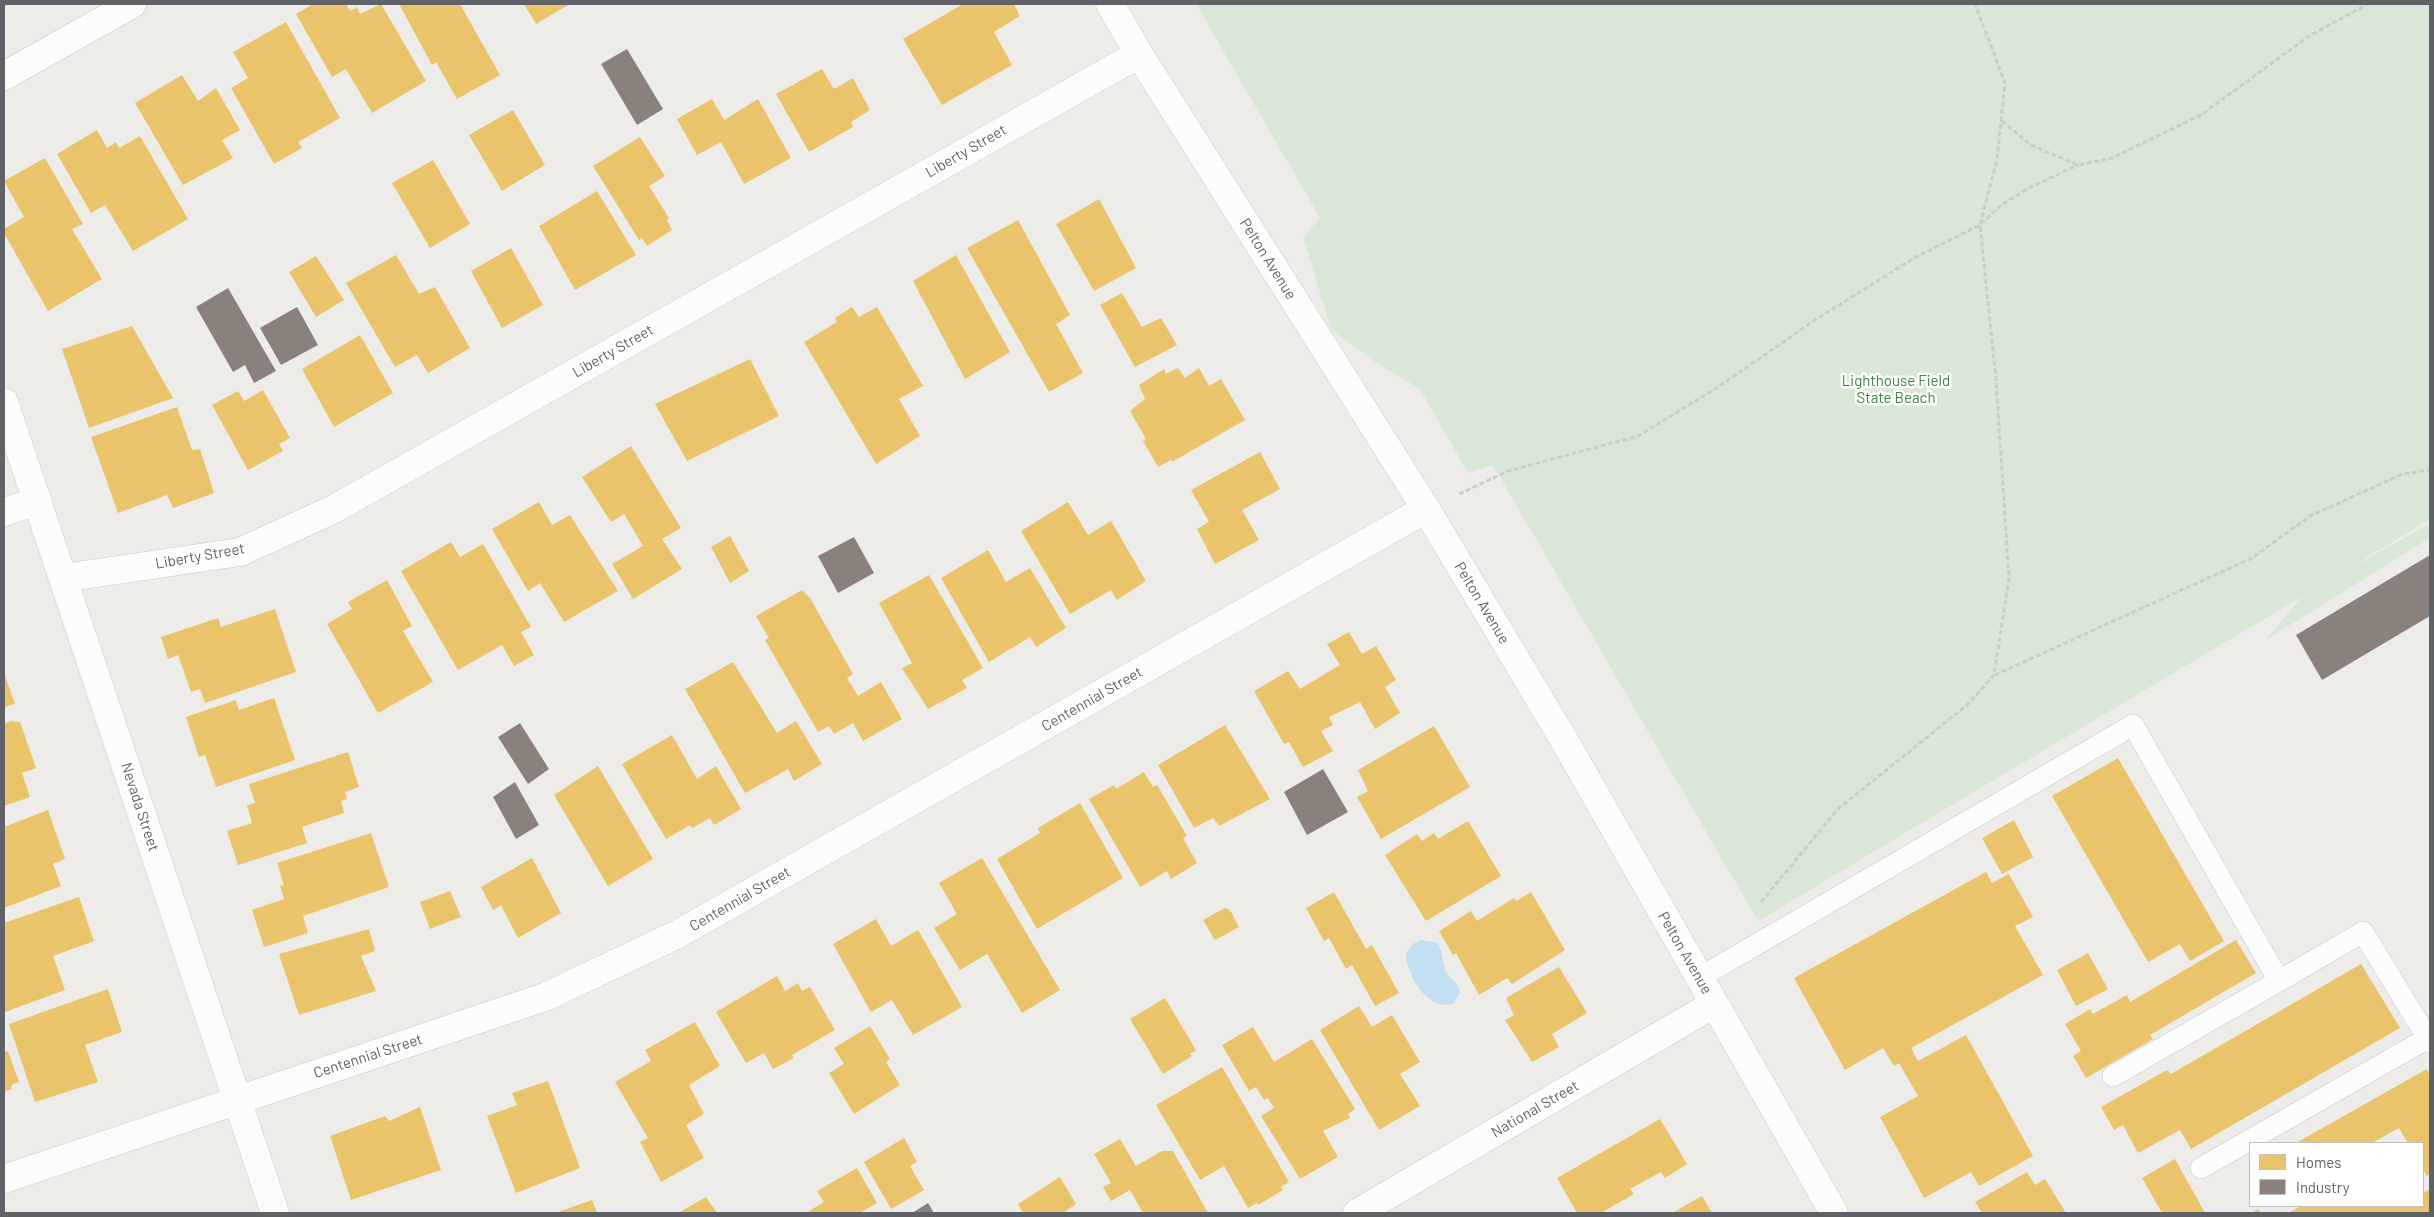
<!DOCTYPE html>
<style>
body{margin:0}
#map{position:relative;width:2434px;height:1217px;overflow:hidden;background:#eeece9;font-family:Barlow,sans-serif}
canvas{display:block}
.frame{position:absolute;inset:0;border:5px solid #5f6266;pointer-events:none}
.legend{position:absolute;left:2249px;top:1142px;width:175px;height:65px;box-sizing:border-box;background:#fff;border:1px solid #bfc0c2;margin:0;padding:6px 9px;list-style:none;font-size:15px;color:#5f6266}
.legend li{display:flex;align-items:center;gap:10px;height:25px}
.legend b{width:25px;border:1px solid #bfc0c2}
</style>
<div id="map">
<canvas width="2434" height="1217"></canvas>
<div class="frame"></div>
<ul class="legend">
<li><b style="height:14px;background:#e9c46a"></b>Homes</li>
<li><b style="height:14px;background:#8a817c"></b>Industry</li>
</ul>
</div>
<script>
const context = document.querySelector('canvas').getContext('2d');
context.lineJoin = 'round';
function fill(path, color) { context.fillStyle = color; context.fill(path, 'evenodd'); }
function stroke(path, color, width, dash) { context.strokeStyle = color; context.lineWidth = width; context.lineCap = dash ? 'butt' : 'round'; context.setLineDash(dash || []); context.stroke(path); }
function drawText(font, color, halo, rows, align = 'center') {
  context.font = font + ' Barlow,sans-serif'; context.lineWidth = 5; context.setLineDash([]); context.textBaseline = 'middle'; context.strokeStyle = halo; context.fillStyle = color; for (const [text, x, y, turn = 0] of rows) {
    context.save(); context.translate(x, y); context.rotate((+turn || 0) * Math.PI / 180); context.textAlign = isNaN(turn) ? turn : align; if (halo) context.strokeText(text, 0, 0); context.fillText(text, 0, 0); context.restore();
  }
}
const green = new Path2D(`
 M1196,4H2430V519L2343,572L2430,524V538L2266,640L2301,597L1758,921L1493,465L1468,473L1420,389L1378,364L1331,329L1303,237L1320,218Z`);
const water = new Path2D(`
 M1421,940L1438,943C1443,953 1443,965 1446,972C1451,980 1458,982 1460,992L1453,1004C1427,1011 1406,975 1406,953L1413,944Z`);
const homes = new Path2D(`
 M313,4H346L350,11L357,7L360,14L381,4L426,81L372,113L346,69L332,77L296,14Z
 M399,4H460L500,75L457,99L436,62L432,65Z
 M524,4H570L536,24Z
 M963,4H1014L1020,16L994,32L1012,65L942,105L903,39Z
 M286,22L340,118L298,142L302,148L274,164L231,88L248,78L233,52Z
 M822,69L834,89L853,78L870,110L851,122L853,127L809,152L776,94Z
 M182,75L198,101L216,88L240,130L222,140L233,158L183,185L135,103Z
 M712,99L724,120L758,99L791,158L744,184L721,142L697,155L677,119Z
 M513,110L545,165L502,191L469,135Z
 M97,130L107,148L116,142L119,148L140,136L188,219L133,251L105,205L91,213L57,154Z
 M640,137L665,176L649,186L669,218L667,220L672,230L647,246L642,238L639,240L593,166Z
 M45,158L83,224L72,229L102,279L48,311L4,233V229L24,217L4,181Z
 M433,160L470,224L430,248L392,183Z
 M597,191L636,255L575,290L539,226Z
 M1099,199L1136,268L1094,291L1056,224Z
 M1018,220L1070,315L1056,324L1083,373L1049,392L967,248Z
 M511,248L543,305L502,328L471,271Z
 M396,255L419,294L435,287L470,348L428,373L417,355L395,367L346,283Z
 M956,255L1010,352L965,379L913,281Z
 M316,256L344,300L316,317L289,272Z
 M1122,293L1142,327L1161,318L1177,345L1135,367L1100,305Z
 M852,307L859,317L877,307L923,386L899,399L920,436L876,464L804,342L837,322L835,318Z
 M132,326L173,398L89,428L62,349Z
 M360,335L393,393L334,427L302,369Z
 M750,359L779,416L687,461L655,404Z
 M1178,368L1185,378L1199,368L1209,386L1221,379L1245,420L1172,462L1171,460L1158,467L1143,441L1146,439L1130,411L1145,399L1139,385L1164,369L1166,374Z
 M263,390L290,438L279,444L283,451L248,470L212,405L238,391L244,401Z
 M177,407L192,450L200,449L214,493L173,508L167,495L118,513L91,437Z
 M631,446L681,528L662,539L682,569L633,599L612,564L643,546L624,514L611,522L582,477Z
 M1260,452L1280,489L1242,510L1259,540L1215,564L1197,529L1209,522L1191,490Z
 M539,502L552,525L570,515L618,591L564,622L540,583L528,591L492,529Z
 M1068,502L1088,535L1111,521L1146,581L1117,600L1111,590L1070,614L1021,531Z
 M730,536L749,571L730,583L711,547Z
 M451,542L460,557L483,544L531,627L521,632L534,655L514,666L502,645L458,670L401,571Z
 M988,550L1006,582L1030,568L1066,628L1036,647L1030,637L989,662L941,578Z
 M929,575L983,668L962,680L967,688L928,709L902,668L912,663L879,603Z
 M387,580L412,626L403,631L433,682L378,713L327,624L352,609L348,602Z
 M802,590L810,598L853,674L847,678L858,696L881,682L902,719L863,741L853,723L834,734L829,726L818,732L765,640L769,638L756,616Z
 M275,609L296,672L205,703L200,689L191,692L178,655L168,659L161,637L218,618L221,627Z
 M1349,632L1362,654L1376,646L1396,680L1385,687L1400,713L1375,729L1360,702L1329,717L1333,725L1321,731L1333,751L1303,767L1289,742L1284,744L1254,691L1288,671L1300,689L1340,665L1327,644Z
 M733,662L777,733L796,721L822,764L794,781L788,769L745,793L685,689Z
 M4,673L15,704L4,707Z
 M274,698L295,760L216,787L205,755L199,757L186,717L236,700L239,710Z
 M11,721L20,722L36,768L22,773L30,797L4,806V724Z
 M1225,725L1270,799L1219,826L1213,818L1194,828L1158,765Z
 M1434,726L1470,787L1381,839L1357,797L1368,791L1358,770Z
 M672,735L697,779L716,766L741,809L714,825L710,818L692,828L690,825L666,839L622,764Z
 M348,752L359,787L345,792L347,799L341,801L344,813L302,827L307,843L238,865L227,831L252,823L247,805L255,803L249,784Z
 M2118,758L2224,941L2190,961L2180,944L2148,962L2052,796Z
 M598,766L653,859L608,886L554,795Z
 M1144,772L1153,787L1157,785L1187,836L1183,838L1197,863L1171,879L1167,871L1140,887L1089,799L1114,785L1116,789Z
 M1080,803L1123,878L1037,929L997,859L1040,833L1038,828Z
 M48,810L65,859L53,864L61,886L4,908V827Z
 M2014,820L2033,857L2002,874L1982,838Z
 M1468,821L1501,876L1426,921L1385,855L1417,834L1422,841L1434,833L1438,839Z
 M371,833L389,887L303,916L308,933L264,947L252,910L284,899L280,886L284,885L277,863Z
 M532,858L561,913L518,938L501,905L493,910L481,887Z
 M982,858L1060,990L1022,1013L987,954L960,970L934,928L957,914L939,883Z
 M1986,872L1992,883L2009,874L2033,917L2015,926L2043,975L1911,1048L1918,1061L1966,1035L2033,1156L1979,1186L1971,1172L1924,1198L1880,1117L1918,1096L1899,1063L1894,1066L1883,1048L1845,1070L1794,978Z
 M450,891L461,917L430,929L420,902Z
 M1334,892L1366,949L1372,945L1399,993L1375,1006L1352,965L1346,969L1329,938L1324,941L1306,908Z
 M1531,892L1565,950L1512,984L1507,978L1479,995L1456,953L1453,955L1439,931L1471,911L1477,921L1514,898L1516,901Z
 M79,897L94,941L53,956L65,990L5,1012L4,923Z
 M1225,908L1230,910L1239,927L1215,940L1203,920Z
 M876,919L891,946L918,930L962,1007L913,1035L892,1000L871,1012L833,944Z
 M369,929L375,951L361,956L376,991L299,1015L279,954Z
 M2236,940L2256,973L2150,1035L2153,1039L2086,1078L2073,1056L2081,1051L2065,1024L2090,1009L2093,1014L2127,995L2130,1002Z
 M2088,953L2108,989L2076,1006L2057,970Z
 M2361,964L2400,1028L2191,1149L2180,1130L2138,1153L2123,1125L2114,1130L2101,1107L2167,1070L2171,1074Z
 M1559,967L1587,1013L1552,1034L1559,1047L1532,1062L1505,1020L1514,1015L1506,998Z
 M777,976L785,991L798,983L802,991L810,987L835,1030L792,1055L794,1058L773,1069L764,1053L746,1063L716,1012Z
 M108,989L122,1032L85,1045L98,1082L35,1102L9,1024Z
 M1165,998L1196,1050L1190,1054L1192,1056L1163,1074L1130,1019Z
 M1359,1006L1372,1027L1392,1015L1420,1062L1400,1074L1420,1106L1379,1130L1320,1030Z
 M695,1022L720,1066L689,1085L704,1114L686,1125L704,1158L661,1182L640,1142L648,1138L615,1082L651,1061L645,1050Z
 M870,1026L890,1059L886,1062L900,1085L854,1114L829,1073L844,1064L834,1048Z
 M1253,1027L1274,1062L1312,1039L1355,1109L1348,1114L1350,1118L1323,1131L1338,1157L1300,1179L1261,1116L1274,1108L1268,1098L1264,1100L1256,1087L1249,1091L1222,1045Z
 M8,1051L19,1082L11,1085L12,1089L4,1092V1052Z
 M1222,1067L1289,1182L1281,1187L1283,1190L1258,1205L1257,1203L1248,1208L1224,1166L1200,1180L1156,1105Z
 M2427,1069L2430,1075V1174L2427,1176L2423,1169V1143H2408L2399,1128L2372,1143H2296Z
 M548,1081L580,1168L516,1193L487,1116L517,1105L512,1093Z
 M420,1107L441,1170L351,1200L330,1136L385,1116L389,1121Z
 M1660,1119L1687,1164L1665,1178L1661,1172L1630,1189L1634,1194L1601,1213H1577L1557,1178Z
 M904,1138L917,1162L910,1166L924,1190L891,1209L864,1162Z
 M1120,1139L1136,1166L1162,1151H1173L1208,1213H1143L1130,1190L1111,1201L1103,1187L1111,1183L1094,1154Z
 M2175,1159L2205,1213H2162L2142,1178Z
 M857,1168L877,1203L860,1213H806L824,1202L817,1191Z
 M2027,1172L2035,1185L2045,1179L2066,1213H1982L1975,1202Z
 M1060,1177L1076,1204L1063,1213H1023L1018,1204Z
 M2430,1189V1213H2288L2301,1206H2423V1193Z
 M1702,1196L1712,1213H1672Z
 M706,1197L717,1213H678Z
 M592,1200L597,1213H555Z
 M2258,1209L2261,1213H2251Z`);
const industry = new Path2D(`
 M627,49L663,109L637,125L601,64Z
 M228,288L276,371L254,383L245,365L233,372L196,307Z
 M297,307L318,345L281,365L260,328Z
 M854,537L874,573L838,593L818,556Z
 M2430,555V616L2322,680L2296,635Z
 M520,723L549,769L528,784L498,737Z
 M1323,769L1348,812L1307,835L1284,792Z
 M515,782L539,825L516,839L493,797Z
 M928,1203L934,1213H912Z`);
const path = new Path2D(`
 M2002,121L2031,145L2078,165L2112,158L2201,115L2309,36L2368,4
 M1459,494L1508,471L1638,436L1718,387L1815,320L1914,258L1980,225L2001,205L2029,188L2078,165
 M1995,675L2252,558L2310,516L2403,474L2430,470
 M1761,902L1837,810L1968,704L1994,675L2009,578L1996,380L1980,225L1997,159L2005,83L1975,4`);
const lane = new Path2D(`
 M1699,978L2133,725L2279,981L2363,932L2430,1042
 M2113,1076L2279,981
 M2201,1168L2428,1038`);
const street = new Path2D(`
 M1110,4L1139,54L1426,509L1564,740L1834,1213
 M4,76L132,4
 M4,402L275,1213
 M4,512L38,501
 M63,578L240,552L334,509L1139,54
 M4,1179L545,997L678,934L1426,509
 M1357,1213L1714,1004`);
const streetNames = [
 ["Liberty Street",966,151,-30],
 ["Pelton Avenue",1268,259,58],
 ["Liberty Street",613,351,-30],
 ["Liberty Street",200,556,-10],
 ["Pelton Avenue",1482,603,59],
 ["Centennial Street",1092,699,-30],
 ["Nevada Street",140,807,72],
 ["Centennial Street",740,899,-30],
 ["Pelton Avenue",1685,953,60],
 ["Centennial Street",368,1056,-18],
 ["National Street",1535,1109,-30]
];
const parkNames = [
 ["Lighthouse Field",1896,381],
 ["State Beach",1896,398]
];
fill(green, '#d9e8d6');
fill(water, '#c3dff2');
fill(homes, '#e9c46a');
fill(industry, '#8a817c');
stroke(lane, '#c8c8c8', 22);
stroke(street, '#c8c8c8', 29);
stroke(path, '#cacecb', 3, [5, 2.5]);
stroke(lane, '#fcfcfc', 21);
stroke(street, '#fcfcfc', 28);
drawText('15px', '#5f6266', '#fff', streetNames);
drawText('15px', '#408442', '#fff', parkNames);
</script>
